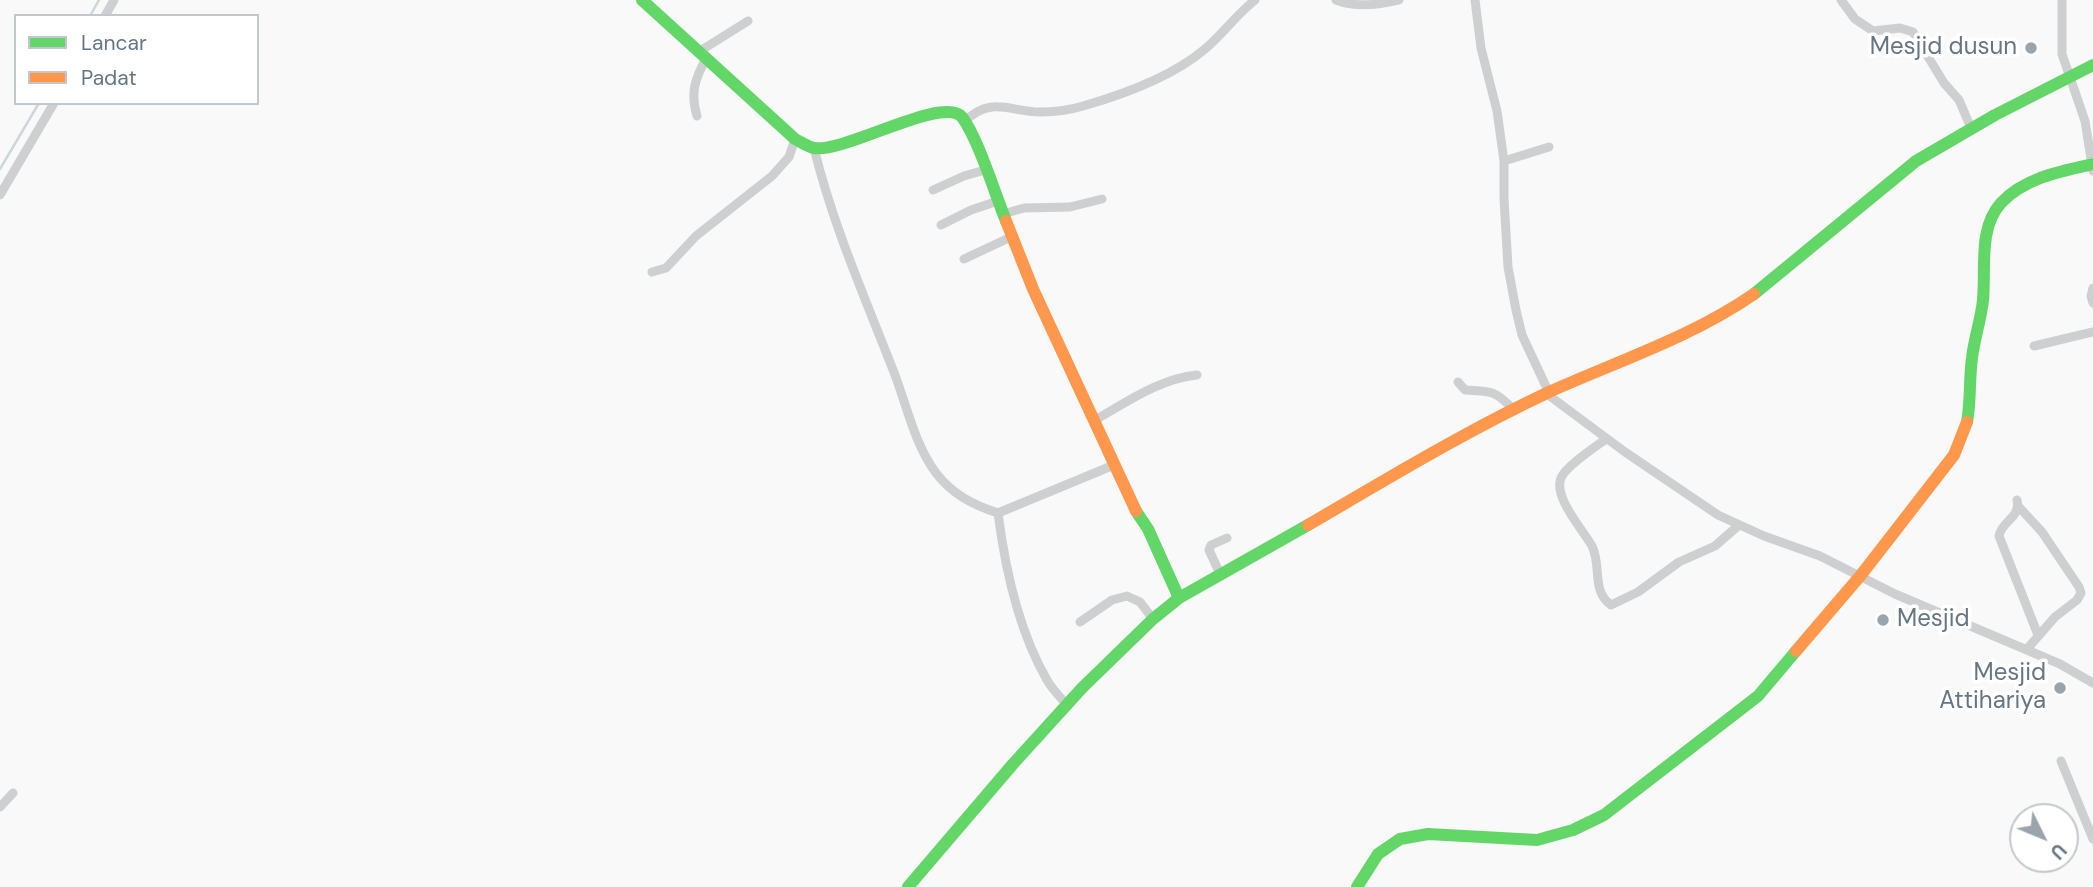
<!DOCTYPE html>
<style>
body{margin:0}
#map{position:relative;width:2093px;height:887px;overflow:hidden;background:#f9f9f9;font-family:"DM Sans",sans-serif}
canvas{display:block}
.legend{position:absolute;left:14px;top:14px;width:245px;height:91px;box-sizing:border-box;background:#fff;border:2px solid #c1c8cd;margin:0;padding:9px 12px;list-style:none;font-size:21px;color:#657683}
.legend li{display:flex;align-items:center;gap:14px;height:35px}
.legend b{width:35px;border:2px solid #c1c8cd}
.north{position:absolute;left:2009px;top:803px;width:70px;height:70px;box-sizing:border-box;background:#fff;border:2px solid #c1c8cd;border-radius:50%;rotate:133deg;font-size:19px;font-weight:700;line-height:28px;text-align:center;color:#657683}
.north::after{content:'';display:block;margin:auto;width:24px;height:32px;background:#99a4ac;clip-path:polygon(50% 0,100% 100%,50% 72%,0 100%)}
</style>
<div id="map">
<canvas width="2093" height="887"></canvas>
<ul class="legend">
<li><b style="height:9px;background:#63d668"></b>Lancar</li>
<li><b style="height:9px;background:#ff974d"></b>Padat</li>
</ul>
<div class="north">U</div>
</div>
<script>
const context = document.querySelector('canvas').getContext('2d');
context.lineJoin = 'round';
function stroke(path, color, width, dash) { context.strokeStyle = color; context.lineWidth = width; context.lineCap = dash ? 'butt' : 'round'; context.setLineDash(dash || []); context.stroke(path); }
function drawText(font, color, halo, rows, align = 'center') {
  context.font = font + ' "DM Sans",sans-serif'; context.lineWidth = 7; context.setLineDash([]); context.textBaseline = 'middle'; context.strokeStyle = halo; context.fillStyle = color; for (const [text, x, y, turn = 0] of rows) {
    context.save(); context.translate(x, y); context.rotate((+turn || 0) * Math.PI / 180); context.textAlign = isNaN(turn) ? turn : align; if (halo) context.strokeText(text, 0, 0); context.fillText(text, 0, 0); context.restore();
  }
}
const stream = new Path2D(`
 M90,16L99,0
 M0,169L39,103`);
const street = new Path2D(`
 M1336,0C1356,8 1379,5 1399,0
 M1475,0L1481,48L1497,111L1504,161V199L1508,267L1516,310L1522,335L1551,397L1625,452L1718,515L1764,536L1820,556L1895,594L2060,664L2093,683
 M1841,0L1855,19L1873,31L1900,28L1913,32L1944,83L1959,100L1971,128
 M2062,0V54L2085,121L2093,171
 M105,16L114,0
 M700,51L748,21
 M697,116C690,93 695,78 707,57
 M964,122C991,95 1010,112 1040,112C1054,112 1070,110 1083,106C1125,94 1172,77 1205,49C1223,34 1236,15 1255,0
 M814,148C833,226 866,300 895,375C907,407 915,445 936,473C952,494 973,505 998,513L1114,465
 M1504,161L1549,147
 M933,190L964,176L985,170
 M0,195L54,103
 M1003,214L1024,208L1070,207L1102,199
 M941,225L971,210L998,201
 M964,259L1011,237
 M652,272L666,268L696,236L772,176L789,157L795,139
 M2093,288L2091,296L2093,303
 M2034,346L2093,332
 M1458,382L1465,390C1491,391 1495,390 1514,410
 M1093,421C1126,403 1158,379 1197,375
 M1606,439C1595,447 1566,466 1561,478C1553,497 1583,530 1592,546C1602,566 1591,591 1611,605L1638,592L1679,562L1715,546L1739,525
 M2017,500C2021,518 2002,520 1999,536L2038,635
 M2019,507L2042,532L2079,587L2081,593L2077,600L2055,617L2027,649
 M998,513C1005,568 1018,630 1047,680C1052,689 1060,697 1067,705
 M1221,576L1209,550L1211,545L1227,538
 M1080,622L1112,600L1127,596L1140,602L1153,619
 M2061,761L2093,839
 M0,807L13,793`);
const fast = new Path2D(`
 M642,0L795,139C801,142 808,147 814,148C845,153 943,95 962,117C978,138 995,194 1006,221
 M1754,294L1916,161L1995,115L2093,65
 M1967,422C1971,401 1969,379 1972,358C1974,339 1981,320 1983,300C1986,269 1978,228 2001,203C2024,178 2061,171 2093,164
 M1136,511L1148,529L1179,598
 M908,887L1013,764L1082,688L1153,619L1179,598L1308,525
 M1357,887L1378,854L1400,839L1428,834L1537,840L1573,830L1604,815L1758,696L1796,651`);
const slow = new Path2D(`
 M1006,221L1033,289L1136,511
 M1308,525C1387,479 1466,431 1549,392C1618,361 1692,337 1754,294
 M1796,651L1861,575L1954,455L1967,422`);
const markers = [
 [2031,48,7,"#99a4ac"],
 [1883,620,7,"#99a4ac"],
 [2060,688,7,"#99a4ac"]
];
const poiNames = [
 ["Mesjid dusun",2017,48],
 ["Mesjid",1897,620,"left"],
 ["Mesjid",2046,674],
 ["Attihariya",2046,702]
];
stroke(stream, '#ced6d9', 2.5);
stroke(street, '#cecfd0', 9);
stroke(fast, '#63d668', 12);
stroke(slow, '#ff974d', 12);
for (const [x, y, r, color] of markers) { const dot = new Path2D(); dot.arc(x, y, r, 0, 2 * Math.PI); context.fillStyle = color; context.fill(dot); stroke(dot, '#fff', 2.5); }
drawText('24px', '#657683', '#fff', poiNames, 'right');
</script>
